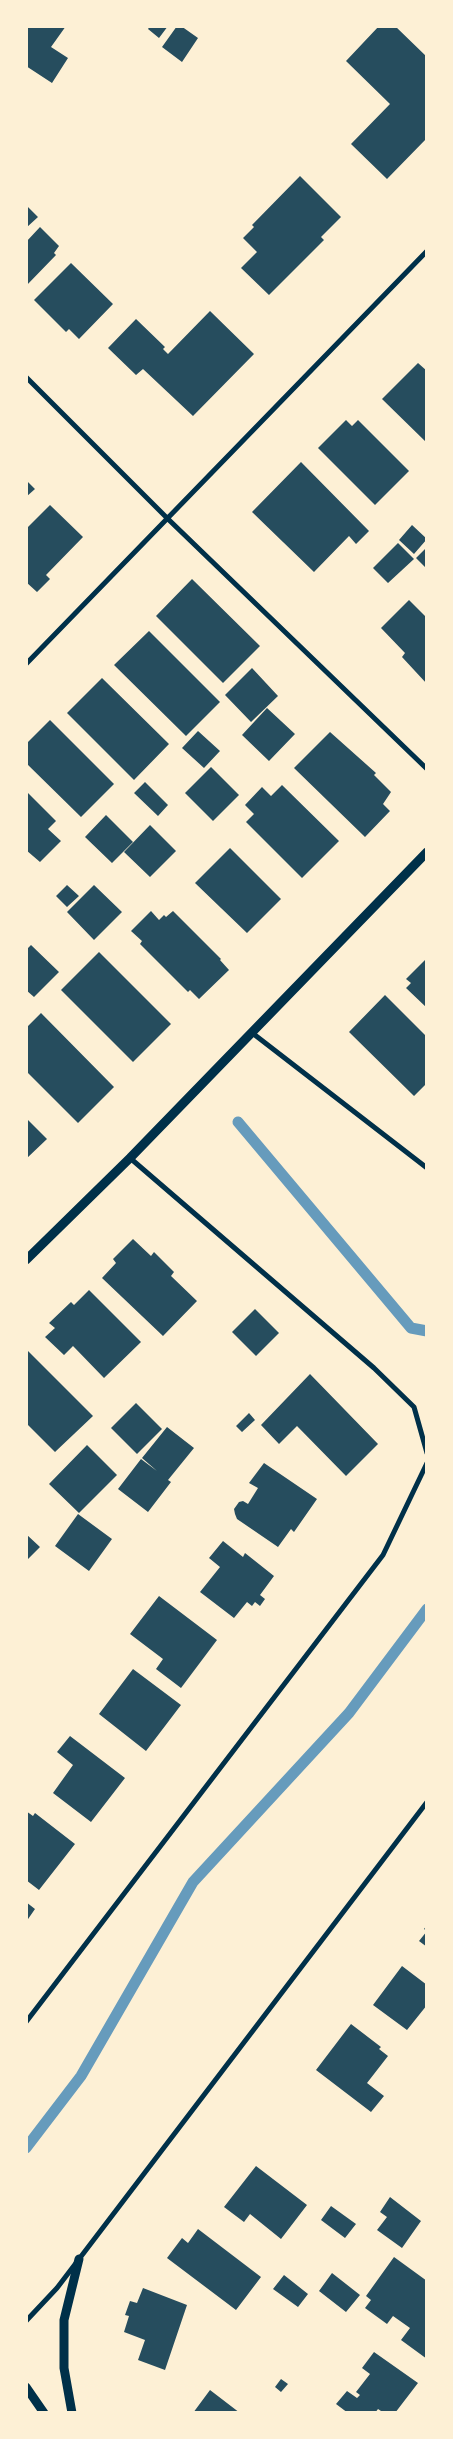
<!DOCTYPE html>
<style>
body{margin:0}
#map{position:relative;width:453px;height:2439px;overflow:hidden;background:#fdf0d5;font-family:"Asap Condensed",sans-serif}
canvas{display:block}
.frame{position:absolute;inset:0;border:28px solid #fdf0d5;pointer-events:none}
</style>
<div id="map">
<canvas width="453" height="2439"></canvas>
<div class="frame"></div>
</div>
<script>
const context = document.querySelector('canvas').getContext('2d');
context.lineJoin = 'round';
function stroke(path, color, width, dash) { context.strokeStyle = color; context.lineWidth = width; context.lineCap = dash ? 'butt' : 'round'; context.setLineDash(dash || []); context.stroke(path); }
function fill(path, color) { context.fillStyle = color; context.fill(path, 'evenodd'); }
const stream = new Path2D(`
 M238,1122L411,1328L427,1331
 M26,2148L81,2076L193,1882L349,1713L427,1609`);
const building = new Path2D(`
 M26,26H66L51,47L68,58L52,83L26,66Z
 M150,26H168L159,38L148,29Z
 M177,26H181L198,38L182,62L162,47Z
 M379,26H395L427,57V138L387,179L351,144L390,104L346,61Z
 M300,176L341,217L321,237L324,240L269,295L241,268L257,252L243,238L254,227L252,225Z
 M26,205L38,217L26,228Z
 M40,227L59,246L54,253L56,255L26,286V242Z
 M71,263L113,304L79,339L69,329L66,332L34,300Z
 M210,311L254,354L193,416L143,369L136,375L108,348L136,319L165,347L163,349L168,354Z
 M418,363L427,371V443L382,399Z
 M346,420L352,426L358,420L409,471L375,505L318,448Z
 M301,462L369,531L356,544L349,536L314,572L252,512Z
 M26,480L35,489L26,497Z
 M50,505L83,537L46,575L50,579L37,592L26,582V529Z
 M412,525L427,539L414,554L399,540Z
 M398,543L414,559L388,583L373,568Z
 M427,547V569L416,558Z
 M192,579L260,646L223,683L156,616Z
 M409,600L427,618V684L402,657L405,653L381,628Z
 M149,631L220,702L186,736L114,665Z
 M252,668L278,696L251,722L225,695Z
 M102,678L169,744L134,780L67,713Z
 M267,708L295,734L269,761L242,735Z
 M50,720L114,784L81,817L26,763V744Z
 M198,731L220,751L204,768L182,748Z
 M330,732L376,773L374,775L391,792L383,804L390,811L365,837L294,768Z
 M211,767L239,795L213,821L185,793Z
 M145,782L168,805L158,816L134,793Z
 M282,785L339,841L302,878L246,822L254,814L245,805L262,787L271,796Z
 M26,791L56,821L48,829L61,841L40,862L26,850Z
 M106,815L133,842L112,863L85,837Z
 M150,825L176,851L150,877L124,852Z
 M230,848L281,899L247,933L195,883Z
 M67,885L79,896L67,907L56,896Z
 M94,885L122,912L94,940L67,912Z
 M151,911L159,920L164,915L166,917L173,911L221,959L220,960L229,970L199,999L190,990L188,992L140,944L142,941L131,931Z
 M31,945L59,972L34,997L26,990V950Z
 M99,952L171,1024L133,1062L61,990Z
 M427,958V1008L406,988L411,983L406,979Z
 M385,995L427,1037V1083L414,1096L349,1032Z
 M41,1013L114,1087L78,1123L26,1071V1028Z
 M26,1118L47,1139L26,1159Z
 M133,1239L151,1256L154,1252L174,1272L171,1276L197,1301L163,1336L102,1278L116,1263L113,1259Z
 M89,1290L141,1342L104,1378L73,1346L64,1355L45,1337L55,1328L49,1323L71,1302L74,1305Z
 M255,1309L279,1333L256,1356L232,1332Z
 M26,1349L93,1416L55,1452L26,1423Z
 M310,1374L378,1444L346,1476L297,1426L279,1444L261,1425Z
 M136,1403L162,1429L137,1454L111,1428Z
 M249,1413L255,1420L242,1432L236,1426Z
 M167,1427L194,1448L168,1480L171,1482L148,1512L118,1489L141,1459L157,1471L142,1458Z
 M87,1445L117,1475L79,1513L49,1484Z
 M264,1463L317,1499L294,1532L291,1529L278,1547L237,1519L235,1514L234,1509L239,1502L243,1501L248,1504L258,1488L249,1483Z
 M78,1514L112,1539L89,1571L55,1546Z
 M26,1534L40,1547L26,1561Z
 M223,1541L243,1557L245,1553L274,1576L260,1595L265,1599L260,1606L255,1602L252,1606L247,1602L234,1618L200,1592L220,1567L209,1558Z
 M159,1596L217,1640L181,1688L156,1669L163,1659L130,1634Z
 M133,1669L181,1705L146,1751L99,1714Z
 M70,1736L125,1778L91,1822L53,1793L73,1765L57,1752Z
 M26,1811L33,1816L35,1813L75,1844L39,1890L26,1880Z
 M26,1902L35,1909L26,1922Z
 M427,1925V1947L419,1941L427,1931L424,1929Z
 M402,1966L427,1985V2005L407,2030L373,2005Z
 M351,2024L381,2047L379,2049L388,2056L367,2083L384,2096L371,2112L316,2070Z
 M256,2166L307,2205L281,2239L250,2214L244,2222L224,2207Z
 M390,2197L421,2221L402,2248L377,2230L387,2217L380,2212Z
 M331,2206L356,2224L345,2238L321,2220Z
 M198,2229L261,2277L236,2310L167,2258L182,2238L188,2243Z
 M394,2257L427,2281V2359L401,2340L410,2328L393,2316L387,2324L365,2308L371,2300L366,2296Z
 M332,2273L360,2295L346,2312L319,2291Z
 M284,2275L308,2294L298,2307L273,2289Z
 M143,2288L187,2305L165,2370L138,2360L145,2340L124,2332L129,2316L125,2315L130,2301L137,2303Z
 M374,2352L418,2383L395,2413H384L378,2409L375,2413H348L336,2404L347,2391L357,2398L360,2395L356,2392L370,2374L362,2368Z
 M281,2379L288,2384L281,2392L275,2387Z
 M210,2390L240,2413H193Z`);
const minor = new Path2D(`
 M26,377L168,519L427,769
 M26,664L427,251
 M251,1032L427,1168
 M130,1158L374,1368L414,1407L427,1453
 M26,2022L383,1555L427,1463
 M26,2321L57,2288L427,1802`);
const tertiary = new Path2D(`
 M26,1260L130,1158L427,852
 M26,2387L44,2413
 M72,2413L64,2368V2320L79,2259`);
stroke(stream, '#669bbc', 11);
fill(building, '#264d5e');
stroke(minor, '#003049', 5);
stroke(tertiary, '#003049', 9);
</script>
